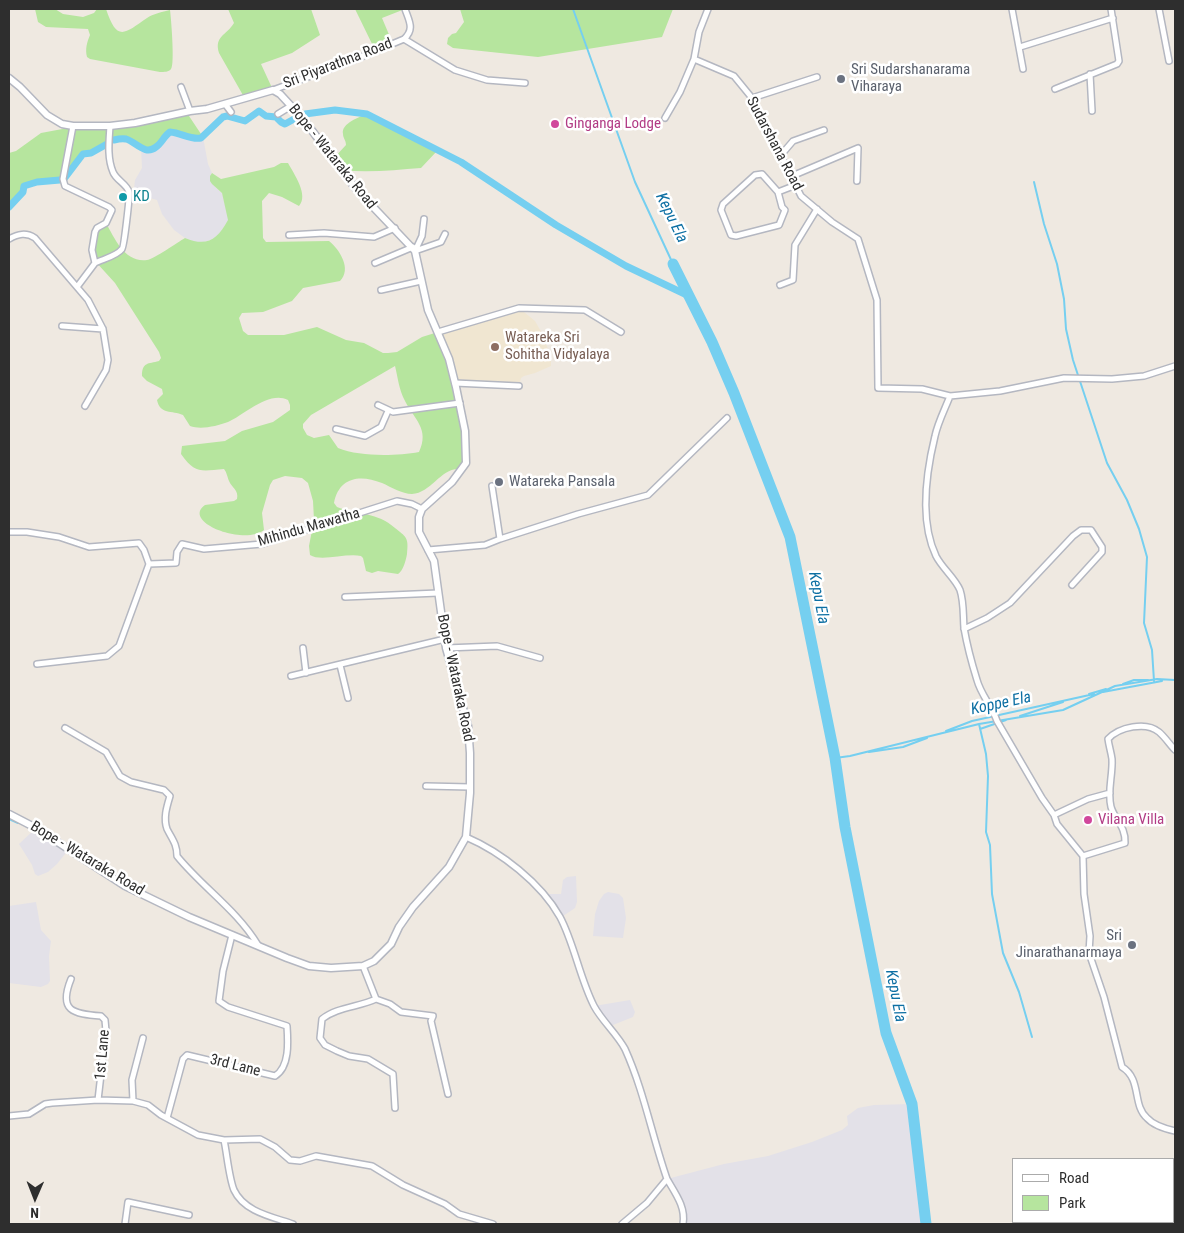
<!DOCTYPE html>
<style>
body{margin:0}
#map{position:relative;width:1184px;height:1233px;overflow:hidden;background:#efe9e1;font-family:"Roboto Condensed",sans-serif}
canvas{display:block}
.frame{position:absolute;inset:0;border:10px solid #2e2e2e;pointer-events:none}
.legend{position:absolute;left:1012px;top:1158px;width:162px;height:65px;box-sizing:border-box;background:#fff;border:1px solid #ababab;margin:0;padding:6px 9px;list-style:none;font-size:15px;color:#2e2e2e}
.legend li{display:flex;align-items:center;gap:10px;height:25px}
.legend b{width:25px;border:1px solid #ababab}
.north{position:absolute;left:10px;top:1173px;width:50px;height:50px;-webkit-text-stroke:4px #fff;paint-order:stroke;rotate:181deg;font-size:14px;font-weight:700;line-height:20px;text-align:center;color:#2e2e2e}
.north::after{content:'';display:block;margin:auto;width:18px;height:22px;background:#2e2e2e;clip-path:polygon(50% 0,100% 100%,50% 72%,0 100%)}
</style>
<div id="map">
<canvas width="1184" height="1233"></canvas>
<div class="frame"></div>
<ul class="legend">
<li><b style="height:6px;background:#fff"></b>Road</li>
<li><b style="height:14px;background:#b6e59e"></b>Park</li>
</ul>
<div class="north">N</div>
</div>
<script>
const context = document.querySelector('canvas').getContext('2d');
context.lineJoin = 'round';
function fill(path, color) { context.fillStyle = color; context.fill(path, 'evenodd'); }
function stroke(path, color, width, dash) { context.strokeStyle = color; context.lineWidth = width; context.lineCap = dash ? 'butt' : 'round'; context.setLineDash(dash || []); context.stroke(path); }
function drawText(font, color, halo, rows, align = 'center') {
  context.font = font + ' "Roboto Condensed",sans-serif'; context.lineWidth = 5; context.setLineDash([]); context.textBaseline = 'middle'; context.strokeStyle = halo; context.fillStyle = color; for (const [text, x, y, turn = 0] of rows) {
    context.save(); context.translate(x, y); context.rotate((+turn || 0) * Math.PI / 180); context.textAlign = isNaN(turn) ? turn : align; if (halo) context.strokeText(text, 0, 0); context.fillText(text, 0, 0); context.restore();
  }
}
const industrial = new Path2D(`
 M170,132L183,134L192,139L203,137L208,164L212,173L211,174L216,188L222,193L229,220L217,237L211,240L204,242H194L185,238L174,230L162,214L157,200L139,195L134,189L135,180L142,168L141,147L146,150L157,147L166,135Z
 M36,828L69,849L57,864L48,872L38,876L35,874L32,865L19,844Z
 M576,876L577,902L575,908L560,918L545,896L549,894H561L563,880L567,877Z
 M608,892L619,894L623,898L626,918L623,938L593,936L595,914L599,901L604,894Z
 M36,902L41,930L51,941L49,956L50,981L48,984L41,987L9,983V906Z
 M630,1000L635,1012L633,1017L608,1027L594,1006Z
 M912,1104L926,1224H683V1209L667,1179L724,1164L768,1156L812,1142L842,1130L848,1125L847,1116L858,1108L874,1105Z`);
const education = new Path2D(`
 M519,308L535,321L543,335L551,358V366L535,373L524,376L521,378L519,386L455,383L438,332Z`);
const green = new Path2D(`
 M35,9H55L63,14L83,17L94,13L97,9H106C117,42 124,34 147,18C153,14 162,12 170,10C171,17 175,65 171,69C169,72 164,72 160,72L90,59L87,57C85,49 87,42 90,35L88,29L46,27L38,22Z
 M228,9H311L320,35L292,53L261,64L273,90L244,97L219,53C214,36 226,36 234,23Z
 M355,9H405L382,18L393,44L375,50Z
 M460,9H673L662,37L538,57L453,48L447,44L448,38L452,34L456,33L464,22Z
 M187,113L203,137C191,141 182,133 170,132C160,139 159,149 146,150L127,139L115,140L103,149L83,154L73,164L64,180L37,182L24,186L23,192L9,207V153L16,151L41,133L73,127L105,128Z
 M367,114L437,151L421,168C395,170 368,173 341,170L333,159L346,145C346,140 343,138 343,134C341,123 360,117 367,114Z
 M281,163H288C294,174 309,195 299,206L282,197L269,193L262,201L263,238L266,242L329,241C340,250 352,269 340,281L303,288L292,301L263,312L242,313L239,318L243,331L248,335H284L317,327L346,340L364,343L383,353H388L397,352L422,337L438,332L449,359L467,454L459,469C441,468 431,493 412,494C402,494 391,487 382,483C360,474 339,477 334,503L337,507C359,515 377,512 395,528C406,537 409,537 407,554C406,560 403,571 398,574L378,571L372,573L366,571L363,558L361,556C345,553 321,562 310,555L309,546L314,520L313,501L308,483L302,478L285,476L273,480L270,485L262,513L264,530C244,546 181,522 205,505L234,501L237,499C239,490 232,488 229,481C227,476 227,473 224,469C201,471 195,474 181,454L182,446L225,441L242,431L273,422L290,410V405L288,400C269,390 244,415 228,422C217,426 201,430 190,426L183,415C172,410 160,415 157,400L163,394L162,389L147,381L142,376C142,362 148,364 159,361L161,358L159,352L115,283L95,261L93,246L95,232L106,223C115,239 125,263 147,260C154,259 178,242 185,238C207,247 217,240 228,220L222,193L212,184L210,181V176L212,173L221,179L274,167ZM395,366C398,378 399,390 405,401C414,419 430,429 419,452C396,456 360,457 338,448L329,435L314,438L307,435L303,428V424L311,415Z`);
const stream = new Path2D(`
 M573,9L635,182L673,264
 M1034,182L1044,224L1057,264L1064,299L1066,329L1073,360L1107,463L1127,500L1139,529L1147,557L1144,623L1152,650L1154,681
 M1123,684L1134,680H1148
 M1103,692L1162,681
 M1089,694L1106,689
 M1020,716L1063,702
 M979,724L986,754L988,776L986,832L990,845L992,894L1003,953L1019,992L1032,1037
 M980,729L1006,720
 M946,731L972,721L1094,694
 M869,752L903,747L927,738
 M835,758L850,756L979,724L1063,710L1115,686L1157,679L1175,680
 M9,819L18,823`);
const canal = new Path2D(`
 M305,114L335,110L367,114L461,162L556,225L626,266L689,296
 M114,140C118,139 122,138 126,139C136,142 145,156 156,147C162,143 164,136 170,132C182,133 190,140 201,138L223,117L227,116L245,121L259,111L266,116L276,117L281,122L285,124L296,118
 M64,179L83,154L91,153L107,144
 M9,207L23,192L24,186L37,182L60,180`);
const river = new Path2D(`
 M673,264L712,342L734,393L790,537L835,758L845,827L886,1033L912,1104L926,1224`);
const minor = new Path2D(`
 M405,9C409,21 415,29 404,39L455,70L487,80L525,83
 M708,9L699,32L694,59L734,76L752,98L801,196L832,222L858,239L877,300L878,388L922,389L950,396L1000,391L1064,378L1112,379L1144,376L1175,366
 M1012,9L1023,69
 M1159,9L1169,61
 M1020,47L1113,18
 M1090,74L1092,111
 M181,87L190,111
 M1055,89L1117,64L1119,61L1111,9
 M273,90L354,60L404,39
 M752,98L817,77
 M225,104L231,112
 M278,114L291,106
 M665,118L680,92L694,59
 M73,126L63,179L65,186L109,207L112,210L106,223L97,228L95,232L92,250L95,263L77,287
 M781,155L793,141L824,130
 M792,176L858,148L857,181
 M778,192L762,174L755,175L723,204L721,210L731,235L736,236L779,225L785,210L782,207L778,192L796,185
 M424,219L422,236L415,251L441,242L445,234
 M289,235L324,233L374,237L395,228
 M9,239C18,234 26,232 35,238L88,300L103,329L108,360L106,370L85,406
 M95,263C103,259 117,256 122,249C124,247 130,196 129,192C127,184 116,180 113,172C107,158 109,141 110,126
 M375,263L413,247
 M780,285L793,280L795,245L817,209
 M381,290L421,281
 M62,326L103,329
 M438,332L519,308L585,310L621,332
 M455,383L519,386
 M950,396C945,409 938,422 935,436C926,473 919,520 936,556C942,568 955,578 960,590C964,602 963,615 964,628C967,645 972,664 977,680C981,695 992,706 997,721L1042,798L1054,815L1057,824L1083,856L1084,894L1090,936L1089,953L1104,997L1122,1067C1142,1079 1132,1105 1147,1118C1154,1126 1166,1129 1175,1131
 M378,405L393,412L460,403
 M336,429L365,436L381,427L388,411
 M492,486L500,539
 M9,532H27L59,537L89,547L139,543L144,550L149,564L119,646L107,656L37,664
 M428,550L485,545L500,539L578,514L648,495L727,418
 M149,564L176,563L177,552L182,544L204,549L262,544L397,501L412,504L422,509
 M345,597L438,593
 M964,629L987,618L1010,603L1073,536L1081,530H1091L1102,547V552L1072,585
 M303,648L306,673
 M446,648L497,646L540,658
 M340,665L348,698
 M291,676L445,639
 M65,728L106,752L120,776L131,782L164,790L170,796C167,806 163,818 167,829C172,839 177,844 177,856C202,887 237,910 258,945
 M426,786L470,787
 M1054,815L1088,799L1110,793
 M466,837C501,852 541,883 560,917C574,943 580,979 594,1006C602,1021 617,1034 625,1049C644,1091 652,1136 667,1179L647,1203L622,1224
 M1083,856L1125,843C1126,827 1115,820 1111,807C1107,791 1113,775 1112,759C1111,752 1109,746 1108,739C1119,727 1146,721 1159,732C1165,737 1170,745 1175,750
 M363,966L376,999C359,1007 337,1007 322,1019L320,1038L325,1045L337,1051L349,1056L368,1059L393,1074L395,1108
 M71,979C58,1011 73,1014 101,1016L105,1020L106,1031L98,1100
 M376,999L390,1004L401,1012L433,1016L431,1021L448,1094
 M133,1101L132,1080L143,1038
 M9,1116L29,1114L45,1104L52,1103L98,1100L133,1101L148,1105L161,1115L198,1135L224,1140L260,1139L275,1147L290,1160L300,1161L316,1156L372,1166L403,1185L445,1204L459,1214L493,1224
 M167,1118L183,1059L187,1055L275,1076C290,1067 288,1041 287,1026L228,1007L219,1001L223,971L232,935
 M224,1140C227,1154 229,1178 234,1190C244,1212 273,1217 293,1224
 M667,1179C675,1193 686,1207 683,1224
 M125,1224L128,1202L189,1215`);
const tertiary = new Path2D(`
 M9,78L20,87L47,115L62,124L73,126H110L135,123L190,111L207,109L273,90L280,94L304,120L356,189L415,251L428,310L449,359L456,387L465,431L466,463L452,482L422,509L419,517V532L434,561L446,648L468,726L470,753V793L466,837L449,867L413,907L399,927L391,944L374,961L363,966L331,968L309,966L287,958L189,917L125,886L36,828L9,814`);
const markers = [
 [841,79,5,"#6b7280"],
 [555,124,5,"#d1479c"],
 [123,197,5,"#0f9aa8"],
 [495,347,5,"#8d6e63"],
 [499,482,5,"#6b7280"],
 [1088,820,5,"#d1479c"],
 [1132,945,5,"#6b7280"]
];
const streetNames = [
 ["Sri Piyarathna Road",338,64,-21],
 ["Sudarshana Road",774,144,62],
 ["Bope - Wataraka Road",332,157,51],
 ["Mihindu Mawatha",309,528,-16],
 ["Bope - Wataraka Road",455,678,78],
 ["Bope - Wataraka Road",87,859,31],
 ["1st Lane",103,1055,-85],
 ["3rd Lane",235,1066,14]
];
const worshipNames = [
 ["Sri Sudarshanarama",851,70],
 ["Viharaya",851,87],
 ["Watareka Pansala",509,482],
 ["Sri",1122,936,"right"],
 ["Jinarathanarmaya",1122,953,"right"]
];
const hotelNames = [
 ["Ginganga Lodge",565,124],
 ["Vilana Villa",1098,820]
];
const cultureNames = [
 ["KD",133,197]
];
const educationNames = [
 ["Watareka Sri",505,338],
 ["Sohitha Vidyalaya",505,355]
];
const waterNames = [
 ["Kepu Ela",671,218,64],
 ["Kepu Ela",818,598,79],
 ["Koppe Ela",1001,704,-12],
 ["Kepu Ela",895,996,79]
];
fill(industrial, '#e3e1e8');
fill(education, '#f0e6d1');
fill(green, '#b6e59e');
stroke(stream, '#75cff0', 2);
stroke(canal, '#75cff0', 7);
stroke(river, '#75cff0', 11);
stroke(minor, '#b4b7c1', 8);
stroke(tertiary, '#b4b7c1', 9);
stroke(minor, '#fff', 5);
stroke(tertiary, '#fff', 6);
for (const [x, y, r, color] of markers) { const dot = new Path2D(); dot.arc(x, y, r, 0, 2 * Math.PI); context.fillStyle = color; context.fill(dot); stroke(dot, '#fff', 2); }
drawText('15px', '#2e2e2e', '#fff', streetNames);
drawText('15px', '#5b616d', '#fff', worshipNames, 'left');
drawText('15px', '#b23c85', '#fff', hotelNames, 'left');
drawText('15px', '#0d838f', '#fff', cultureNames, 'left');
drawText('15px', '#785e54', '#fff', educationNames, 'left');
drawText('italic 16px', '#0d6fa3', '#fff', waterNames);
</script>
